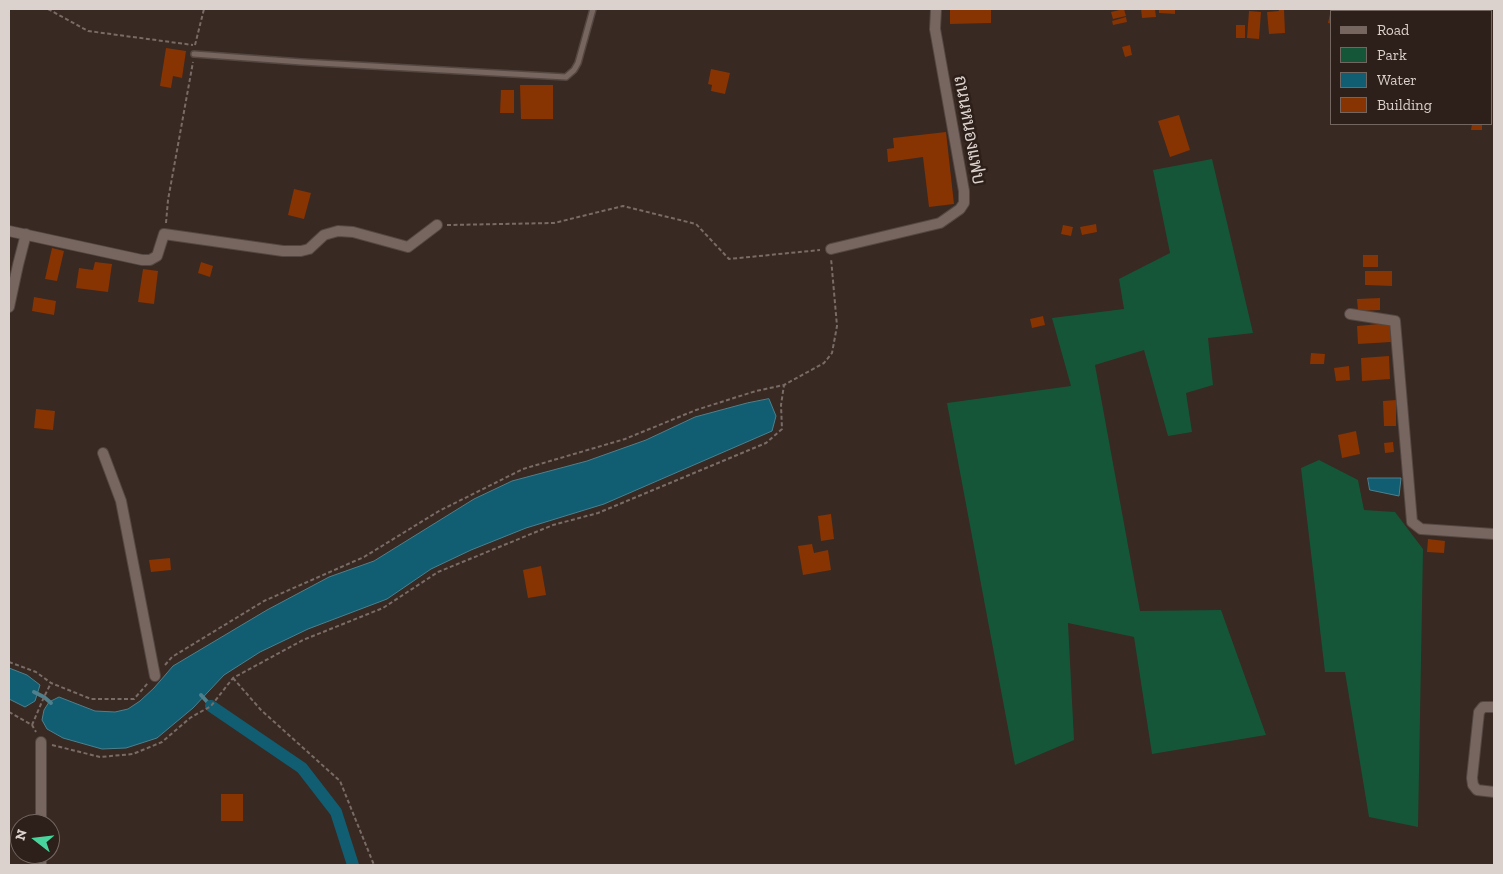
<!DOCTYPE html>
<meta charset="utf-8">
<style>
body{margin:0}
#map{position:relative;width:1503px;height:874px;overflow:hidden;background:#382922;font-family:"Zilla Slab",serif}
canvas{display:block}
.frame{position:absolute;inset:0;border:10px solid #dbd1cd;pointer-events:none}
.legend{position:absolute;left:1330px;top:10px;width:162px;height:115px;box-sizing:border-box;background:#2d1f19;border:1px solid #736661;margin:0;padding:6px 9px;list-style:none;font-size:15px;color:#dbd1cd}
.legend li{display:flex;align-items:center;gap:10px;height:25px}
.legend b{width:25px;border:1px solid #736661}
.north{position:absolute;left:10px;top:814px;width:50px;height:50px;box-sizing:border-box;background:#2d1f19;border:1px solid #736661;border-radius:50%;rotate:286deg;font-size:14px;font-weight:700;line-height:20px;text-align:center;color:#dbd1cd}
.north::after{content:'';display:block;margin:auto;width:18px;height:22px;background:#48d49d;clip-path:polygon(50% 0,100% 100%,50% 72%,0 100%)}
</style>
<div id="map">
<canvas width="1503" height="874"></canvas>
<div class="frame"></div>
<ul class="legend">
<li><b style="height:6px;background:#77665f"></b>Road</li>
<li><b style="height:14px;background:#155639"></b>Park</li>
<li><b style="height:14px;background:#115d72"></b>Water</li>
<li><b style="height:14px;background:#883302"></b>Building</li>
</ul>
<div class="north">N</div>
</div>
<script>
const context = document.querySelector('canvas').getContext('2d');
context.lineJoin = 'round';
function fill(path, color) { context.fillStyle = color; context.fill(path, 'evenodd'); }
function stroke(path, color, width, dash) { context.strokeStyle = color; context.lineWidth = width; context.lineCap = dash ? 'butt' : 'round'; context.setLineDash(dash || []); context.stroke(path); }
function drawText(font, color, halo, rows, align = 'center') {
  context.font = font + ' "Zilla Slab",Sarabun,serif'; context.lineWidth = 5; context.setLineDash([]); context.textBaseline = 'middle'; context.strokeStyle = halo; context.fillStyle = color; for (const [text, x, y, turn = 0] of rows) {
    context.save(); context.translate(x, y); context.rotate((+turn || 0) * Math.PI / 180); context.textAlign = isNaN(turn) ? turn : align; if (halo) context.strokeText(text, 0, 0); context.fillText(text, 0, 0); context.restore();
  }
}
const green = new Path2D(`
 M1212,159L1253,333L1208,338L1213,385L1186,393L1192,432L1168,436L1144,350L1095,365L1140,611L1221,610L1266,735L1152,754L1134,637L1068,623L1074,740L1015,765L947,403L1071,386L1052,318L1124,309L1119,279L1170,253L1153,170Z
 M1319,460L1358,480L1364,510L1395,512L1423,549L1418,827L1369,817L1345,672H1325L1301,468Z`);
const water = new Path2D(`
 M769,399L776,416L772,431L604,504L526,528L471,550L431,569L387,599L308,629L260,652L224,675L193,708L157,738L126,748L102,749L63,738L47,729L42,720L44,710L49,702L59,697L95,711L115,712L128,709L140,701L154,688L173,666L267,610L329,577L374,561L474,499L512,481L587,461L646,440L695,417L747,403Z
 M1368,478H1401L1399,496L1370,490Z
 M9,668L27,675L40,685L35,701L25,707L9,699Z`);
const stream = new Path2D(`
 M34,692L44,697L51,703
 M201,695L211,706`);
const canal = new Path2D(`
 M211,706L302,768L336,812L353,865`);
const building = new Path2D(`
 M950,9H991V23L950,24Z
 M1124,9L1126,16L1113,19L1111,12Z
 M1141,9H1155L1156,17L1142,18Z
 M1159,9H1175V14L1159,13Z
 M1278,9H1284L1285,33L1269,34L1267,12L1279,11Z
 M1331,9H1356V11H1332V24L1328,23Z
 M1249,11L1261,12L1259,39L1247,38Z
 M1126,17L1127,22L1113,25L1112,21Z
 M1236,25H1245V38H1236Z
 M1130,45L1132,55L1125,57L1122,47Z
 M166,48L186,51L182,78L173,76L171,88L160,86Z
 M711,69L730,73L725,94L711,91L712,85L708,84Z
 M520,85H553V119H521Z
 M501,90H514V113H500Z
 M1179,115L1190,150L1170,157L1158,121Z
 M1472,124H1482V130H1471Z
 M946,132L954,204L929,207L923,157L888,162L887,149L894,148L893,138Z
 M294,189L311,193L304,219L288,215Z
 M1096,224L1097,232L1082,235L1080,227Z
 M1063,225L1073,227L1071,236L1061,234Z
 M52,248L64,251L57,281L45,279Z
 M1363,255H1378V267H1363Z
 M95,262L112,264L108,292L76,288L79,268L93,270Z
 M201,262L213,266L210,277L198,273Z
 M143,269L158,271L154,304L138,302Z
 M1365,271H1392V286L1365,285Z
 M34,297L56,301L54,315L32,311Z
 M1380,298V310L1358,311L1357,299Z
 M1043,316L1045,325L1032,328L1030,319Z
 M1390,323L1391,342L1358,344L1357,326Z
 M1311,353L1325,354L1324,364H1310Z
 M1389,356L1390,379L1362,381L1361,358Z
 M1349,366L1350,380L1336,381L1334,368Z
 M1396,400V426H1384L1383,401Z
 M36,409L55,411L53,430L34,428Z
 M1356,431L1360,454L1342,458L1338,435Z
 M1393,442L1394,452L1385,453L1384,443Z
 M831,514L834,539L821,541L818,516Z
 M1428,539L1445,541L1444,553L1427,552Z
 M812,544L814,553L828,550L831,570L803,575L798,546Z
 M170,558L171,570L151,572L149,560Z
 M541,566L546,595L528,598L523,570Z
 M221,794H243V821H221Z`);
const path = new Path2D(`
 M48,9L88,31L193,45
 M195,45L204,9
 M166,223L168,200L193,62
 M447,225L554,223L623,206L696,224L729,259L820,250
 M9,662L36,672L51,683L91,699H134L148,683
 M165,665L172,657L264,601L364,557L439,511L523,469L625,439L696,410L756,391L784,385L824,363L832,353L837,326L831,258
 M233,678L261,710L340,781L374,865
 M9,712L32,725L36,732
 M32,725L44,697L51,683
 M52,745L100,757L133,754L162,742L190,718L211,706L233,678L303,640L383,608L438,572L553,525L598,513L766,443L782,429L781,405L784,385`);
const lane = new Path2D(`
 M194,54L302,62L566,77L574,70L578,63L593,9`);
const street = new Path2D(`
 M9,231L142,260H150L157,256L164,234L283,251H301L309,249L324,235L338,231L353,232L408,247L437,225
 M831,249L940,223L960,209L964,203V191L935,29L936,9
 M9,307L18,265L26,234
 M1350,314L1395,321L1412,522L1421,529L1494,534
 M103,453L121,501L155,676
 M1494,707H1483L1479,712L1472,778L1473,785L1477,790L1494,792
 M41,742V824
 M41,854V865`);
const streetNames = [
 ["ถนนหนองแฟบ",969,130,80]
];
fill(green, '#155639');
fill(water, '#115d72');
stroke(water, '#4e808d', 1);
stroke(stream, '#4e808d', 4);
stroke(canal, '#115d72', 12);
fill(building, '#883302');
stroke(lane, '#544742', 8);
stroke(street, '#544742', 12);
stroke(path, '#796c66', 2, [4, 2.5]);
stroke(lane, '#77665f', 5);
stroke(street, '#77665f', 10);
drawText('18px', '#dbd1cd', '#2d1f19', streetNames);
</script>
